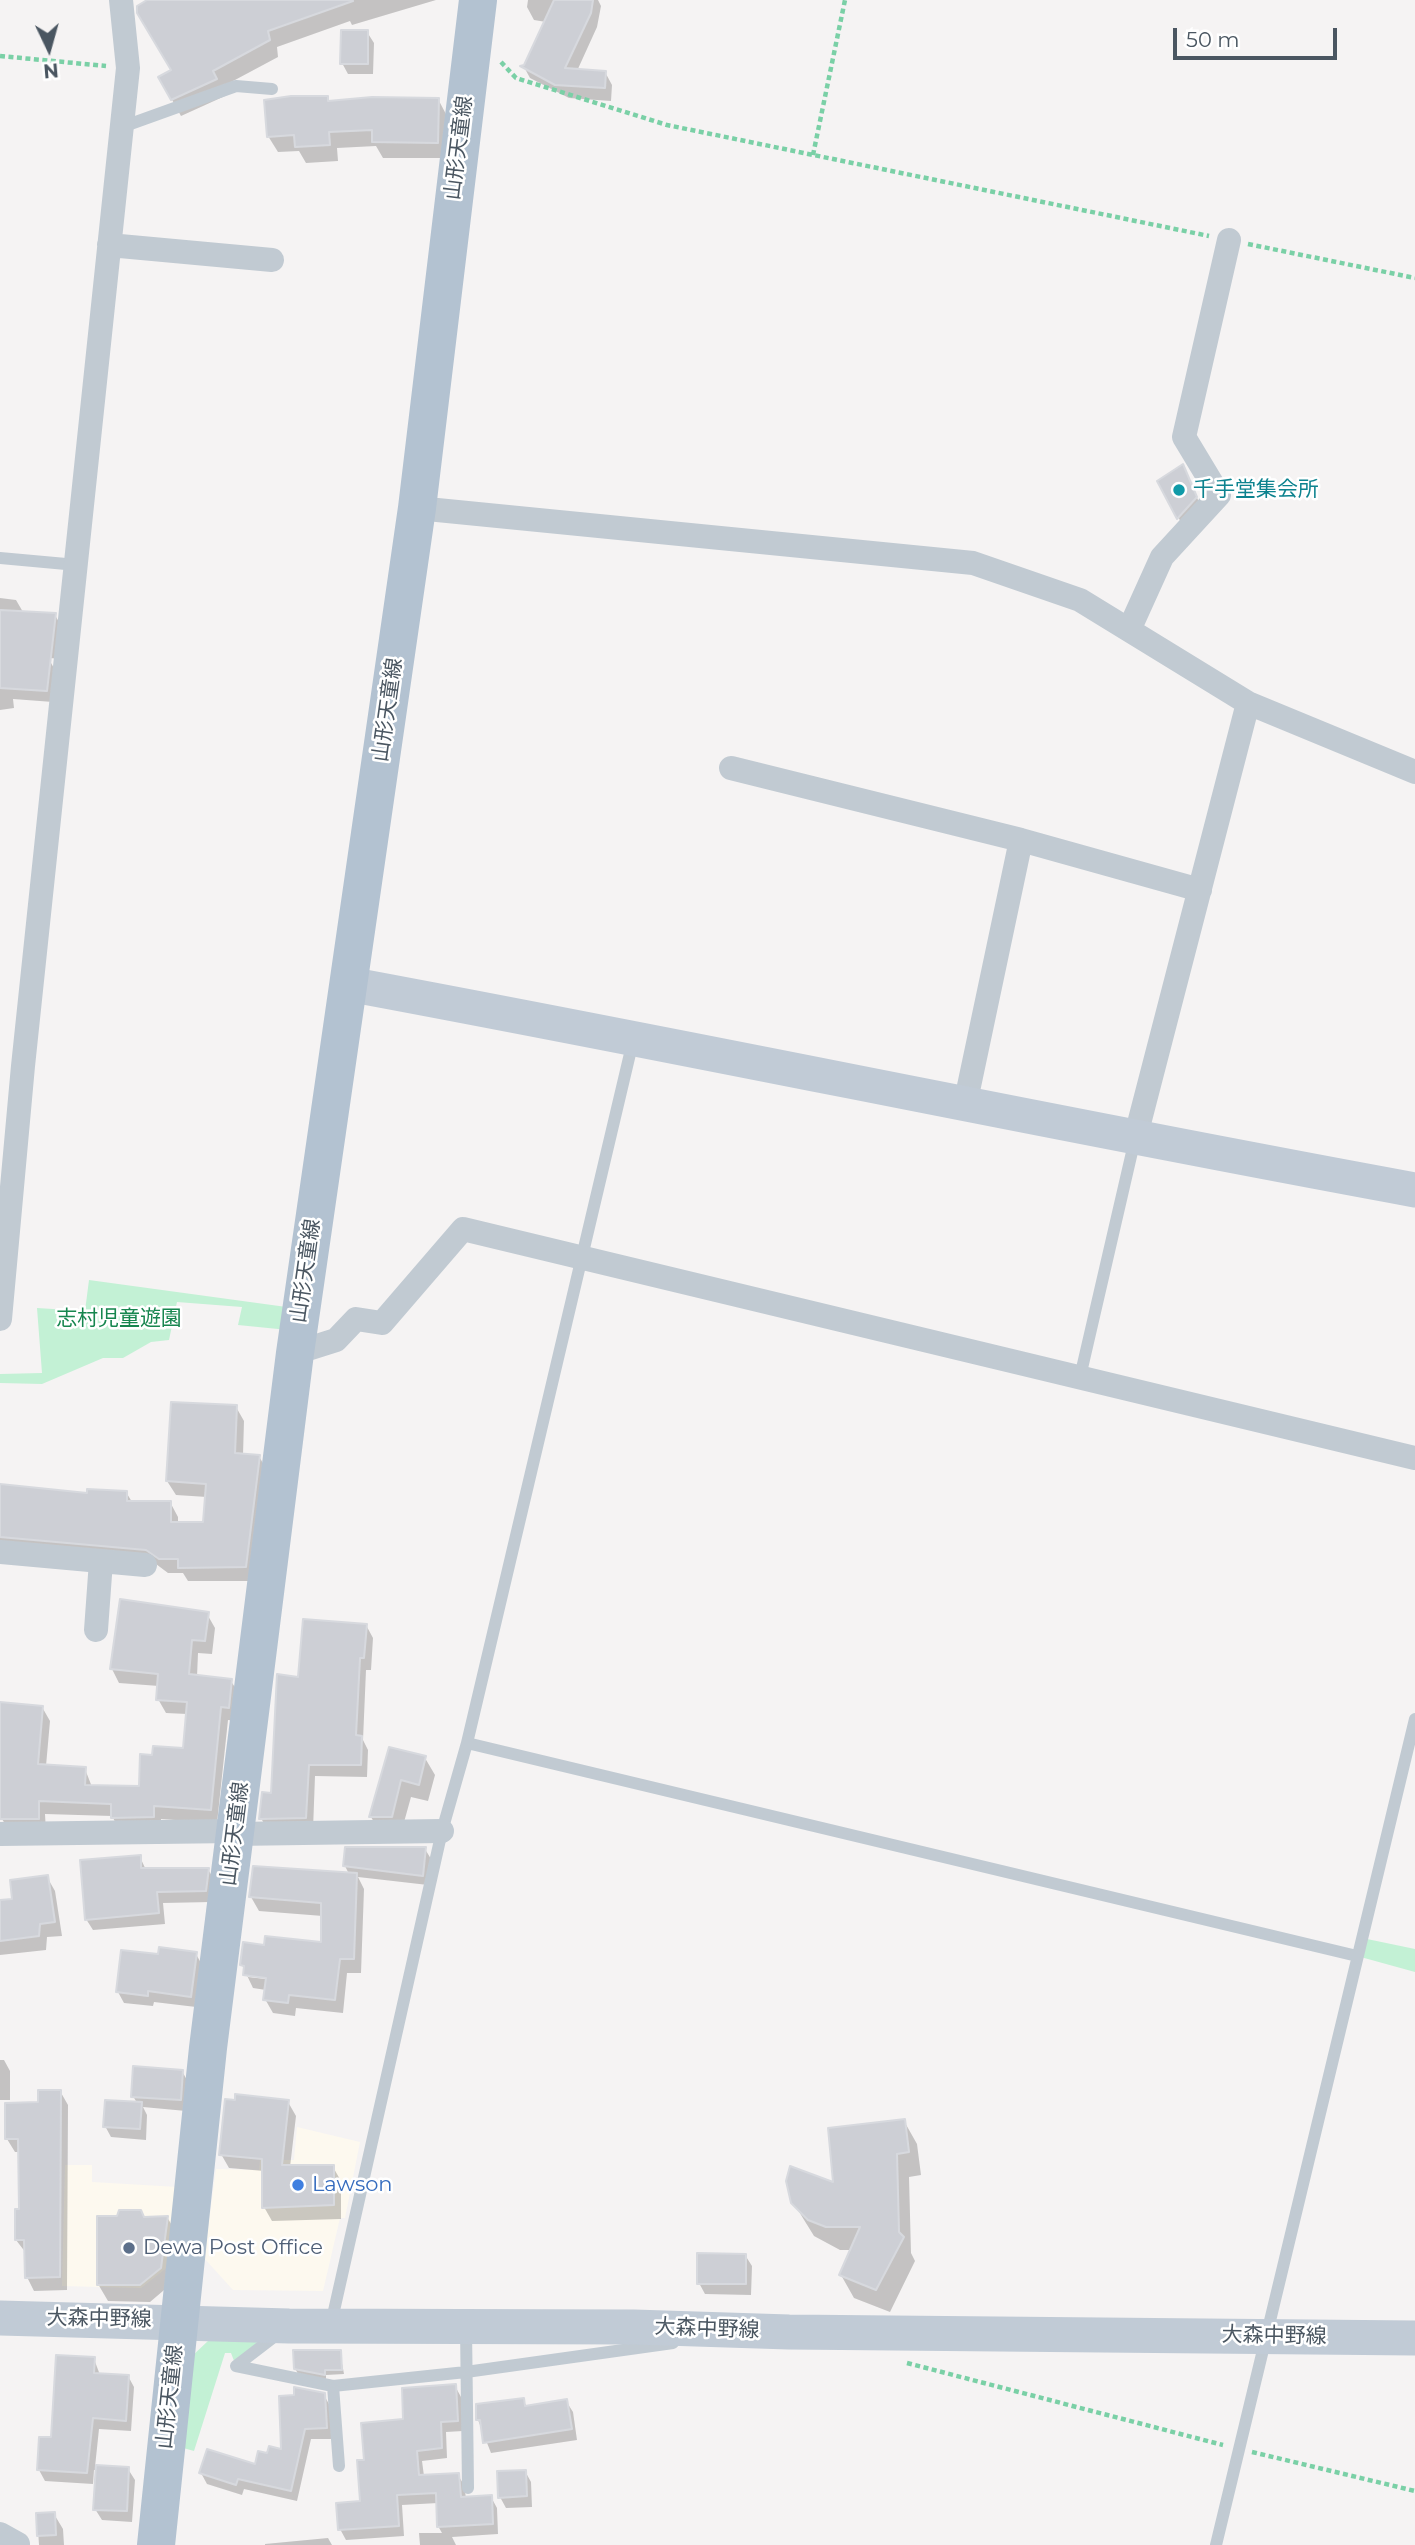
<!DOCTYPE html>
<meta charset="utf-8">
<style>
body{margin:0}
#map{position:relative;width:1415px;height:2545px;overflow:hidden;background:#f5f3f3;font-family:Montserrat,sans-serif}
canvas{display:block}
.north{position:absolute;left:14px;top:14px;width:70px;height:70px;-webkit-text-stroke:5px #fff;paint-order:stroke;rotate:175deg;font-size:19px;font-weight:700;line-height:28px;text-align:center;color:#4a5661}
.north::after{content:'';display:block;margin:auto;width:24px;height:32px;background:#4a5661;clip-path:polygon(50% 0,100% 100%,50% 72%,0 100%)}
.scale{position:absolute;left:1173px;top:28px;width:164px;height:32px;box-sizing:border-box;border:4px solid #4a5661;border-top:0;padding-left:9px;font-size:21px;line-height:24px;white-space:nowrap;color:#4a5661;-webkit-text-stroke:5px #fff;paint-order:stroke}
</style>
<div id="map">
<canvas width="1415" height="2545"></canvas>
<div class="north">N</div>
<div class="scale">50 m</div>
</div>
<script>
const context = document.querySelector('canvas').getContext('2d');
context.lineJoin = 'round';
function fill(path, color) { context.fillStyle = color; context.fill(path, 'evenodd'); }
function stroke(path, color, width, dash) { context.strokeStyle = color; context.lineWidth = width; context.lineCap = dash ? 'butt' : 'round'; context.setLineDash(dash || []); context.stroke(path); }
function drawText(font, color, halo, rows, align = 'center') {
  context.font = font + ' Montserrat,"Noto Sans JP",sans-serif'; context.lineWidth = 5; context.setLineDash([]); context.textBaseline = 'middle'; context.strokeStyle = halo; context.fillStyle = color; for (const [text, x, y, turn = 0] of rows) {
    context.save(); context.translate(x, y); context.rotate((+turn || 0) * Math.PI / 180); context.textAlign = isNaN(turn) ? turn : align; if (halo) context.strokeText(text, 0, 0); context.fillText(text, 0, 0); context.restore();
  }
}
const commercial = new Path2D(`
 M297,2127L360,2142L345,2218H340L323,2291L233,2290L204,2258L216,2169L259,2170L260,2160H294Z
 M65,2165H92V2182L178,2187L170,2265L141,2288L62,2286Z`);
const green = new Path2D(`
 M89,1280L301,1309L298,1331L238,1325L242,1307L177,1302L169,1340L151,1342L123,1358H103L42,1384L0,1383V1374L42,1373L37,1308L85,1311Z
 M1367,1939L1415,1949V1972L1357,1956Z
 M227,2323L289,2326L236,2366L231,2353H225L194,2451L176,2446L190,2358Z`);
const shadow = new Path2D(`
 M150,0H436L352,25L350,21L277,47L278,57L220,88L225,96L181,116L160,78L173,70Z
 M528,0H598L601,6L597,27L577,71L605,72L612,85L611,101L569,98L530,78L524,67L546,22L534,20L527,7Z
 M367,32L374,43L373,74H348L342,63Z
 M327,98L329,102L438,99L447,116L446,158H383L376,146L337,148L338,161L306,163L299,151L278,152L268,136Z
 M1188,477L1202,509L1184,528L1159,481Z
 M0,598L16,600L23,612L55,615L63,629L60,659L0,653Z
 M50,661L56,672L53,702L13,699L14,708L0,710V669Z
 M236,1407L244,1421L243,1455L259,1456L267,1471L254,1581H188L183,1573H168L156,1564L0,1551V1486L89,1495L126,1492L132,1502H170L178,1517V1524H205L207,1497L176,1495L167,1481Z
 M207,1614L215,1628L212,1654L198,1653L197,1677L231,1681L239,1694L236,1721L228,1720L217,1823L161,1819V1830L120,1831L112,1816L45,1814L46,1832H10L2,1819L0,1804V1704L42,1707L50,1721L46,1766L85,1769L92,1787L140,1788L154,1757L184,1750L187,1714L166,1713L158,1699L159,1686L119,1683L112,1669Z
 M366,1625L373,1638L371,1670H366L363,1740L368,1750L367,1777L315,1776L313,1830L268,1831L261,1818Z
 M390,1749L425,1758L435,1775L428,1801L411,1797L401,1833L381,1834L371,1817Z
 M425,1849L431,1859L428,1885L358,1877L364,1889L361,1973H347L343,2013L296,2008L295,2016L273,2013L265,1999L266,1990L253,1988L242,1965L265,1947L323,1944V1916L259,1911L251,1897L349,1874L345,1866ZM248,1974L274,1977V1980L248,1977Z
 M140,1857L146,1870L208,1869L214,1880L211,1902L163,1903L165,1924L93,1930L86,1919Z
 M47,1877L55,1891L62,1936L47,1937L46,1950L0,1955V1902L14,1900Z
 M196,1954L202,1965L196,2007L154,2002L153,2006L124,2003L118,1992L160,1956Z
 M0,2060H4L10,2071V2100H0Z
 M182,2071L188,2082L186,2111L143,2107L147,2115L146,2140L111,2137L105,2126L137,2103L133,2096Z
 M60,2091L68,2105L67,2290L34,2291L27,2277L26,2253L16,2240L21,2211L20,2152H15L7,2139L40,2103Z
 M288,2102L296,2116L290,2167H333L341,2181V2219L272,2221L264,2207V2171L229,2168L221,2154Z
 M904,2121L917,2144L921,2175L909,2177L911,2253L915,2261L890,2312L854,2298L841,2275L852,2250H840L814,2236L793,2202L835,2184Z
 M167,2217L177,2234L170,2285L150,2302L108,2301L98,2284L144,2219Z
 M745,2255L752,2266L751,2295L705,2294L699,2283Z
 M340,2352L344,2374L326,2375V2379L298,2374L295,2368Z
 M94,2359L100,2375L128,2376L134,2387L131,2431L99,2429L95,2467L128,2469L135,2480L132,2522L102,2520L95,2509L97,2470H94L93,2484L45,2481L39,2470Z
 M455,2386L461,2397L463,2431L446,2432L447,2458L422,2461L424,2476L458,2475L464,2485L466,2498L491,2497L497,2508L498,2534L452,2537L456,2545H420L419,2533H442L438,2526V2503L402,2505L404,2536L346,2540L340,2529L362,2503L366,2461L405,2421Z
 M324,2395L330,2406L332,2439H311L297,2501L244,2489L242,2495L207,2484L201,2473L256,2466L269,2455L283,2451Z
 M523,2400L527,2407L566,2401L573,2412L577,2440L491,2453L478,2420Z
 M525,2471L531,2482L532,2507L506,2508L500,2497Z
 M37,2514H54L63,2529L64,2545H39Z
 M328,2538L332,2545H265V2544Z`);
const building = new Path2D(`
 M147,0H352L353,1L268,31L270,40L213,71L217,79L171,100L158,77L171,70L137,13V6Z
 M554,0H593L591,13L565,68L606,71L605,88L555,85L520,66L524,65Z
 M341,30H368V64H340Z
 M291,96H328V101L372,97L439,98L438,143L372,142V130L329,132L330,145L295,147L294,135L267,137L264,100Z
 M1183,464L1197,497L1177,519L1157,481Z
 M0,610L56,613L47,691L0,688Z
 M171,1402L237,1405L235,1453L260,1455L246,1567L178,1568V1559H159L146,1550L0,1537V1484L87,1493V1489L127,1491V1501H171V1522H203L206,1484L166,1481Z
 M120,1599L209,1612L205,1641L192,1640L189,1674L232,1679L229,1708L221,1707L211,1810L154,1806V1817L111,1818V1804L39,1801V1819H0V1702L43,1706L38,1764L86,1767L85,1785L139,1786L140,1754L152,1755L153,1746L183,1748L187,1702L156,1700L158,1674L110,1669Z
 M303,1619L367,1624L364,1658H360L356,1735L362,1736L361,1765H309L306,1818L259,1819L262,1792L271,1793L277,1674L298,1677Z
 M389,1747L426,1756L419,1785L401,1780L392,1817H369Z
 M345,1847H426L423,1876L343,1866Z
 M141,1855V1868H209L206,1891L157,1892L159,1913L85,1920L80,1860Z
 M253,1866L357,1873L354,1959H340L335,2000L289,1995L288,2003L263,2000L266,1978L243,1975L244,1966L240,1965L243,1942L264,1945L265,1936L321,1942V1903L249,1897Z
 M48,1875L55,1922L40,1924L39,1936L0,1941V1900L12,1899L10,1880Z
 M159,1947L197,1952L191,1997L148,1991V1996L116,1992L121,1950L158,1954Z
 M133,2066L183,2070L181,2100L131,2097Z
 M38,2090H61L60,2277L25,2278L24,2240H15V2209H19L18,2139H5V2103L38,2102Z
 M235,2094L289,2100L282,2165H334V2205L262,2208V2159L219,2155L225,2099L235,2100Z
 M105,2100L142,2102L140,2129L103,2127Z
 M905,2119L909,2152L897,2154L899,2232L904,2237L876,2290L839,2275L860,2227H826L808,2220L791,2203L786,2181L790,2166L833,2182L828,2128Z
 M119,2210H141L144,2217L168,2216L161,2268L140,2285H97V2216H117Z
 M697,2253L746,2254V2284H697Z
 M293,2350H341L342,2370H325V2375L294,2369Z
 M56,2355L95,2357L94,2373L129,2375L126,2421L93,2418L87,2473L37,2470L39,2437H51Z
 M456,2384L458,2421L441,2422L442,2448L417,2451L419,2475L459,2473L461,2497L492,2495L493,2524L437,2527L436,2493L397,2495L399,2526L338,2530L336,2503L360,2501L357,2460H364L361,2423L403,2419L402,2388Z
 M294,2387L325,2393L327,2428L305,2429L291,2491L238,2479L236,2485L199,2473L207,2449L255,2464L258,2451L267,2453L269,2446L281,2449L279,2396L294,2395Z
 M524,2398L525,2406L567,2399L572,2429L483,2443L480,2420H476V2404Z
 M96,2465L129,2467L127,2511L93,2510Z
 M526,2470L527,2496L498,2498L497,2471Z
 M55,2512L56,2535L37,2536L36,2513Z`);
const path = new Path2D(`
 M0,56L106,66
 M501,62L516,78L667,125L1209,236
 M813,155L845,0
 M1248,244L1415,278
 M907,2363L1223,2445
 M1252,2452L1415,2491`);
const lane = new Path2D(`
 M122,127L236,86L272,89
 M0,558L77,565
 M1080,1377L1135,1139
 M467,1743L1357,1956
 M331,2324L442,1831L467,1743L633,1041
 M466,2327L468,2488
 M279,2333L236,2366L333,2386L466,2372L673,2343
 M333,2386L339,2466
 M1216,2545L1415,1719`);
const street = new Path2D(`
 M109,245L272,260
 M417,508L973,563L1080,600L1248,703L1415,772
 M1129,630L1162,557L1219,495L1184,437L1229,240
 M731,768L1021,840L1200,890
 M965,1105L1021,840
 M1135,1139L1248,703
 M0,1319L23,1066L128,68L121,0
 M295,1353L336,1340L356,1319L382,1323L463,1229L1415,1458
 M0,1552L145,1565
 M96,1630L101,1561
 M0,1834L235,1831
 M234,1834L442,1831
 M0,2534L18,2544`);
const secondary = new Path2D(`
 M348,984C704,1050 1059,1125 1415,1190
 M0,2318L289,2326L634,2327L789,2332L1415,2338`);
const primary = new Path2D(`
 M156,2545L208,2048L295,1353L417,508L478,0`);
const markers = [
 [1179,490,7,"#0f9aa8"],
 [298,2185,7,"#3f7fe0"],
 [129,2248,7,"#5c6f8a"]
];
const streetNames = [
 ["山形天童線",459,148,-83],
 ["山形天童線",388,710,-82],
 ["山形天童線",306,1271,-82],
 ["山形天童線",235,1834,-83],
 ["大森中野線",99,2319,1],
 ["大森中野線",707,2329,2],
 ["大森中野線",1274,2336,1],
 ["山形天童線",170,2397,-84]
];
const cultureNames = [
 ["千手堂集会所",1193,490]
];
const parkNames = [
 ["志村児童遊園",119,1319]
];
const shopNames = [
 ["Lawson",312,2185]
];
const serviceNames = [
 ["Dewa Post Office",143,2248]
];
fill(commercial, '#fdf9ef');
fill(green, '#c3f1d5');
fill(shadow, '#0003');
fill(building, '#cdcfd5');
stroke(building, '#d7d9de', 2);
stroke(path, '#7ad0a6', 4.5, [5, 3.5]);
stroke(lane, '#c1cad2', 12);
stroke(street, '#c1cad2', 24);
stroke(secondary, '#c1cbd6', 35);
stroke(primary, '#b3c2d1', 38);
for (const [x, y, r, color] of markers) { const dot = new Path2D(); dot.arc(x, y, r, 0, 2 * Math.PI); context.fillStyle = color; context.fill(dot); stroke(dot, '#fff', 2.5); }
drawText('21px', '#4a5661', '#fff', streetNames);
drawText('21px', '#0d838f', '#fff', cultureNames, 'left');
drawText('21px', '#17864f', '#fff', parkNames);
drawText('21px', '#366cbe', '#fff', shopNames, 'left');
drawText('21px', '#4e5e75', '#fff', serviceNames, 'left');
</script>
